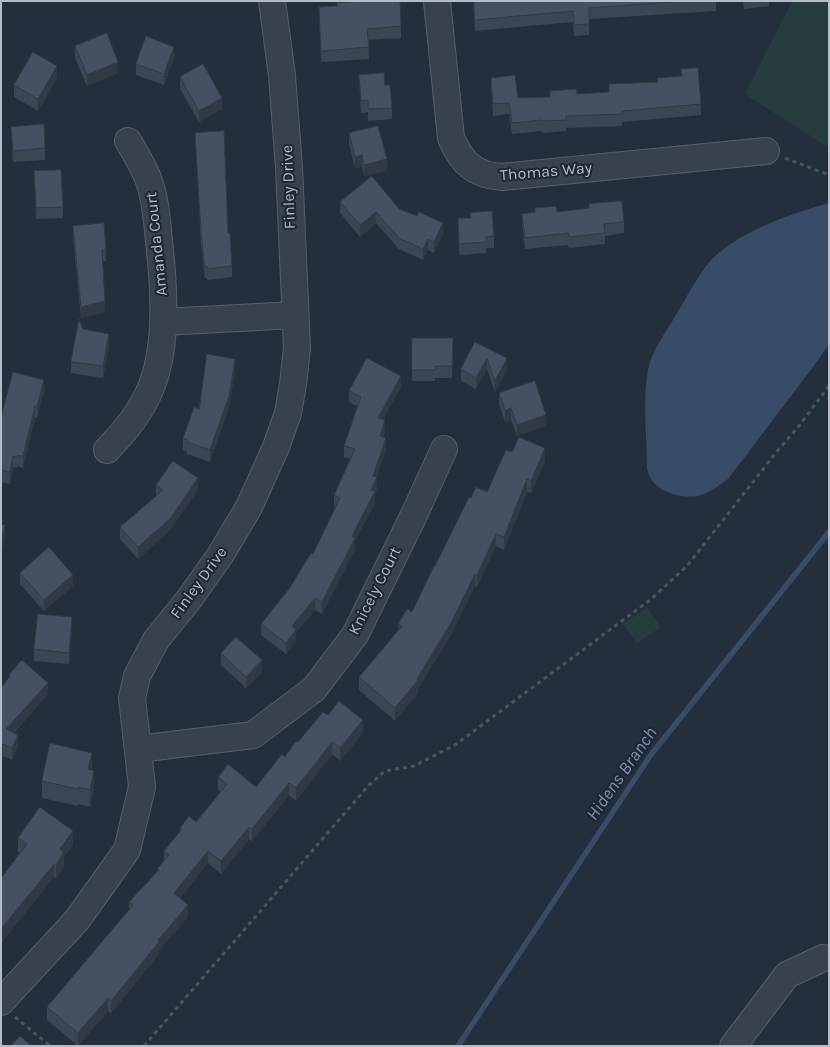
<!DOCTYPE html>
<style>
body{margin:0}
#map{position:relative;width:830px;height:1047px;overflow:hidden;background:#242f3e;font-family:Karla,sans-serif}
canvas{display:block}
.frame{position:absolute;inset:0;border:2px solid #b4bcc9;pointer-events:none}
</style>
<div id="map">
<canvas width="830" height="1047"></canvas>
<div class="frame"></div>
</div>
<script>
const context = document.querySelector('canvas').getContext('2d');
context.lineJoin = 'round';
function fill(path, color) { context.fillStyle = color; context.fill(path, 'evenodd'); }
function stroke(path, color, width, dash) { context.strokeStyle = color; context.lineWidth = width; context.lineCap = dash ? 'butt' : 'round'; context.setLineDash(dash || []); context.stroke(path); }
function drawText(font, color, halo, rows, align = 'center') {
  context.font = font + ' Karla,sans-serif'; context.lineWidth = 4; context.setLineDash([]); context.textBaseline = 'middle'; context.strokeStyle = halo; context.fillStyle = color; for (const [text, x, y, turn = 0] of rows) {
    context.save(); context.translate(x, y); context.rotate((+turn || 0) * Math.PI / 180); context.textAlign = isNaN(turn) ? turn : align; if (halo) context.strokeText(text, 0, 0); context.fillText(text, 0, 0); context.restore();
  }
}
const green = new Path2D(`
 M792,1H829V148L745,94Z
 M647,607L661,627L637,643L623,624Z`);
const water = new Path2D(`
 M829,203V344L816,363L728,479C719,485 711,492 701,495C686,500 660,493 651,479C649,476 648,472 647,468C647,436 642,401 648,370C652,350 666,332 676,315C686,299 700,271 713,258C745,229 788,215 829,203Z`);
const stream = new Path2D(`
 M458,1046L650,756L829,532`);
const path = new Path2D(`
 M785,158L829,175
 M15,1017L50,1046
 M144,1046L369,785L385,771L414,766L455,745L650,600L687,566L778,450L799,426L829,386`);
const minor = new Path2D(`
 M437,1L451,138C462,163 474,175 502,177L766,151
 M163,322L295,315
 M107,450C126,430 142,411 152,385C168,343 164,285 159,241C157,221 156,201 149,181C144,167 136,154 128,141
 M138,749L253,735L314,689L355,635L413,517L444,449
 M1,1002L77,920L127,850L142,787L132,698L137,676L156,640L190,598L221,554L249,507L276,447L288,413L293,384L297,348L289,167L282,76L272,1
 M733,1046L787,975L823,958`);
const wall = new Path2D(`
 M473,1H716V11L589,19V35L574,36L573,22L475,31Z
 M743,1H769V6L744,9Z
 M319,7L401,26V38L368,40L369,59L321,62Z
 M75,46L118,73L87,86L75,58Z
 M174,58L164,85L136,75V64Z
 M681,69L701,104V115L622,122V126L566,128V131L542,133V131L512,134L509,114L493,116L491,89V78L518,98L550,97V91L577,94L609,92L657,82L681,76Z
 M359,75L385,85L392,108V119L368,121V112L361,113Z
 M180,77L222,109L199,122L180,89Z
 M57,78L38,111L14,97V85Z
 M11,127L45,148V160L13,162Z
 M195,133L228,233L232,266V277L207,280V278H205L201,244Z
 M349,133L387,171L364,176L362,167L355,168L349,144Z
 M34,171L63,207V218L36,219Z
 M340,202L399,209L443,234L434,253L428,250L423,260L399,249L376,223L360,237L340,213Z
 M535,208L624,222V233L605,236V244L569,248L568,245L525,249L522,225V214L535,212Z
 M458,218H470L494,236V248H486V253L459,255Z
 M73,226L106,250V261H103L105,312L81,318L73,237Z
 M83,329L109,345L103,378L71,373V362Z
 M412,338H453L452,378H435V381H412Z
 M475,342L507,370L495,392L487,369L476,389L461,381V369Z
 M235,370L229,407L210,462L187,454V451L183,450V438L199,409Z
 M401,387L383,419L385,432L383,437L386,450L376,477L377,489L375,494V503L355,541V549L322,614L315,610L296,633V641L286,654L261,635V624L289,589L313,554L336,507H334V495L350,459L344,457V446L357,406L349,402V391Z
 M44,391L37,418H35L23,468L17,466V468L13,467L10,484L1,482V417Z
 M499,393L546,426L517,436L511,420L505,422L499,404Z
 M512,452L545,461L531,493L527,492L504,550L496,546L477,587L475,586L452,633L418,689V693L395,721L359,690V677L398,631V624L412,612L471,498L487,492Z
 M156,485L198,490L170,530L138,559L120,539V527L156,496Z
 M20,573L73,586L44,611L20,584Z
 M72,629L69,664L34,661V649Z
 M221,653L262,672L246,688L221,665Z
 M9,675L48,694L14,733L18,746L12,760L3,756L1,761Z
 M328,715L363,733L340,761L332,754L296,801L289,795L252,841L249,839L221,874L208,863L180,898L188,917L159,950V954L111,1013L108,1011L78,1046L47,1020V1007L129,910V902L157,871V869L164,860V851L180,832V828L196,822L221,792L218,789V777L256,787L298,742Z
 M91,770L94,788L90,807L78,804V806L42,798V781Z
 M18,838L73,845L64,856V866L56,878L54,877L1,943V878L20,853L18,852Z`);
const shadedWall = new Path2D(`
 M174,47V58L164,85V74Z
 M118,62V73L87,86V75Z
 M57,66V78L38,111V99Z
 M222,98V109L199,122V111Z
 M362,155V167L355,168V157Z
 M387,159V171L364,176V165Z
 M376,212V223L360,237V225Z
 M443,223V234L434,253V242Z
 M428,239V250L423,260V249Z
 M105,301V312L81,318V307Z
 M109,334V345L103,378V366Z
 M487,358V369L476,389V378Z
 M507,358V370L495,392V381Z
 M235,359V370L229,407L210,462V450Z
 M401,376V387L378,429V418Z
 M44,380V391L37,418V407Z
 M35,406V418L23,468V456Z
 M511,408V420L505,422V410Z
 M546,415V426L517,436V425Z
 M385,420V432L380,447V436Z
 M386,438V450L375,482L377,477V489L375,494V503L355,541V549L322,614V602L352,536Z
 M545,448V461L531,493V481Z
 M13,456V467L10,484V472Z
 M198,478V490L170,530L138,559V547Z
 M527,479V492L504,550V537Z
 M5,525V537L1,553V542Z
 M496,534V546L477,587V575Z
 M475,574V586L452,633L418,689V693L395,721V708L417,679Z
 M73,575V586L44,611V600Z
 M315,598V610L296,633V641L286,654V643L292,626Z
 M72,617V629L69,664V653Z
 M262,660V672L246,688V677Z
 M48,683V694L6,741V729Z
 M363,720V733L340,761V748Z
 M18,735V746L12,760V748Z
 M332,742V754L296,801V788Z
 M3,744V756L1,761V750Z
 M92,753V770L88,786V769Z
 M94,771V788L90,807V790Z
 M289,783V795L252,841V829Z
 M249,827V839L221,874V861Z
 M73,831V845L64,856V866L56,878V865L60,849Z
 M208,851V863L174,905V893Z
 M54,864V877L1,943V929Z
 M188,905V917L159,950V954L111,1013V1001L158,940Z
 M108,998V1011L78,1046V1033Z`);
const building = new Path2D(`
 M369,1H400L401,26L367,29L369,47L321,51L319,7L337,6V3Z
 M474,1H686L589,8V24L574,25L573,11L475,20Z
 M107,33L118,62L87,75L75,46Z
 M146,36L174,47L164,74L136,64Z
 M33,52L57,66L38,99L14,85Z
 M203,64L222,98L199,111L180,77Z
 M698,68L701,104L622,111V114L566,116V120L542,121V120L512,123L509,103L493,104L491,78L515,75L518,98L550,97V91L576,89L577,94L609,92V84L658,82L657,78L682,76L681,69Z
 M384,73L385,85H390L392,108L368,109V100L361,101L359,75Z
 M44,124L45,148L13,151L11,127Z
 M378,126L387,159L364,165L362,155L355,157L349,133Z
 M224,131L228,233H230L232,266L207,269V266L205,267L201,233L195,133Z
 M61,170L63,207L36,208L34,171Z
 M372,176L399,209L417,216L419,212L443,223L434,242L428,239L423,249L399,238L376,212L360,225L340,202Z
 M622,201L624,222L604,224L605,233L569,237L568,233L525,238L522,214L535,212V208L556,206L557,212L589,208V204Z
 M492,211L494,236L486,237V242L459,244L458,218H471L470,213Z
 M104,223L106,250H102L105,301L81,307L73,226Z
 M79,319L83,329L109,334L103,366L71,362Z
 M412,338H453L452,366H435V370H412Z
 M475,342L507,358L495,381L487,358L476,378L461,369Z
 M207,354L235,359L229,396L210,450L187,442L188,440L183,438L194,407L199,409Z
 M367,358L401,376L378,418L385,420L380,436L386,438L373,476L377,477L371,490L375,491L352,536L355,538L322,602L315,598L292,626L296,630L286,643L261,624L289,589L311,553L313,554L340,498L334,495L355,449L344,446L361,397L349,391Z
 M13,372L44,380L37,407L35,406L23,456L17,455V457L13,456L10,472L1,470V417Z
 M535,381L546,415L517,425L511,408L505,410L499,393Z
 M519,437L545,448L531,481L527,479L504,537L496,534L477,575L475,574L452,621L417,679L418,680L395,708L359,677L402,626L398,624L407,609L412,612L434,566H435L469,497L471,498L476,487L487,492L506,450L512,452Z
 M173,461L198,478L170,519L138,547L120,527L163,490L156,485Z
 M1,524L5,525L1,542Z
 M49,547L73,575L44,600L20,573Z
 M38,614L72,617L69,653L34,649Z
 M236,637L262,660L246,677L221,653Z
 M22,660L48,683L6,729L18,735L12,748L3,744L1,750V688L10,676L9,675Z
 M339,701L363,720L340,748L332,742L296,788L289,783L252,829L249,827L221,861L208,851L174,893L188,905L158,940L159,942L111,1001L108,998L78,1033L47,1007L133,905L129,902L159,870L157,869L169,855L164,851L182,829L180,828L189,816L196,822L227,784L218,777L228,764L256,787L282,754L285,757L296,741L298,742L323,712L328,715Z
 M50,743L92,753L88,769L94,771L90,790L78,787V789L42,781Z
 M40,807L73,831L60,849L64,852L56,865L54,864L1,929V878L27,844L18,838Z
 M20,1036L32,1046H11Z`);
const streetNames = [
 ["Thomas Way",546,172,-5],
 ["Finley Drive",289,187,-92],
 ["Amanda Court",157,244,-96],
 ["Finley Drive",199,583,-54],
 ["Knicely Court",375,591,-63]
];
const waterNames = [
 ["Hidens Branch",622,774,-55]
];
fill(green, '#263c3f');
fill(water, '#394c67');
stroke(stream, '#394c67', 5.5);
stroke(minor, '#565f6c', 28);
stroke(path, '#44595c', 3, [4, 4]);
stroke(minor, '#38414e', 26);
fill(wall, '#3b4654');
fill(shadedWall, '#303945');
fill(building, '#455162');
stroke(building, '#303945', 1);
drawText('16px', '#b4bcc9', '#1d2633', streetNames);
drawText('italic 18px', '#7c92b1', '#1d2633', waterNames);
</script>
